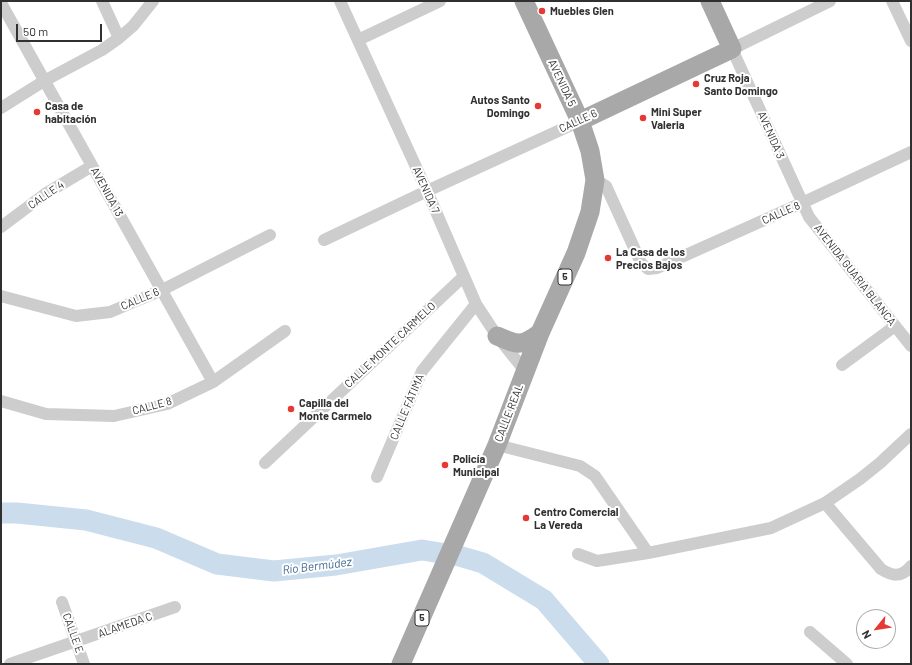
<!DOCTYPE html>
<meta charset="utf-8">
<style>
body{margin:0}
#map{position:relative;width:912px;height:665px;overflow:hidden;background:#fff;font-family:Barlow,sans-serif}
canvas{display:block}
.frame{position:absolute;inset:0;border:2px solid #303030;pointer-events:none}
.north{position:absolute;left:856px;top:609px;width:40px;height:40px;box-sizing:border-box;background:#fff;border:1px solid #acacac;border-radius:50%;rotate:240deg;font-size:11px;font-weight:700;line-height:16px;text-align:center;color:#303030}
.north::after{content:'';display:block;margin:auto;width:14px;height:18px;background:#e63933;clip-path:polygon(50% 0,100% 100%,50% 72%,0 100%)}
.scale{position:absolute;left:16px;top:24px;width:86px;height:18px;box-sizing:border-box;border:2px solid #303030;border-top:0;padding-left:5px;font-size:12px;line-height:14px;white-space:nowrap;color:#303030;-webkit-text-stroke:3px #fff;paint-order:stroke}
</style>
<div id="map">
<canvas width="912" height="665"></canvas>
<div class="frame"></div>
<div class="north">N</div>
<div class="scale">50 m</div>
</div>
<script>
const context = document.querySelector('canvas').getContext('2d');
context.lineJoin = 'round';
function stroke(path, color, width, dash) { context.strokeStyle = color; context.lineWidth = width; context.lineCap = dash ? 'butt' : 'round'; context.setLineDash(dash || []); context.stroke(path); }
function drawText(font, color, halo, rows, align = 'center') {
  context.font = font + ' Barlow,sans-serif'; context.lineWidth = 4; context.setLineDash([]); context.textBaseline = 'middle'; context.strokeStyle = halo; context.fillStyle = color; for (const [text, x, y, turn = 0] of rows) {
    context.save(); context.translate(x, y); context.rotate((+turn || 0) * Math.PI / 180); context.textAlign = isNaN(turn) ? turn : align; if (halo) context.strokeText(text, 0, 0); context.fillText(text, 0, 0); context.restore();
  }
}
const river = new Path2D(`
 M1,513H17L86,520L156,538L217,564L274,571L336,565L422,550L459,556L483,563L544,600L599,664`);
const street = new Path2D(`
 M102,1L119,38
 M340,1L427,191L476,304L497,336L525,371
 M830,1L732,49L809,217L911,346
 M892,1L911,41
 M1,3L213,382
 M358,40L440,1
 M1,108L44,81L102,50L119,38L133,26L153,1
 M595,180L606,186L641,263L648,269L657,268L802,203L911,152
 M1,227L45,194L92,166
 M324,240L427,191L580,121
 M1,296L76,316L110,312L162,290L270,235
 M842,365L895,326
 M1,401L46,414L114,416L167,404L213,382L285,331
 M497,445L580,466L595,476L648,553
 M265,463L463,277
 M377,477L422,371L476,304
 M825,503L881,569C892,576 901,578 911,566
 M578,554L597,561L648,553L771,528L825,503L860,479L880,463L911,434
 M62,602L84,664
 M810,632L847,664
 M10,664L175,607`);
const primary = new Path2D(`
 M580,121L732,49L710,1
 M497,336C518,345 521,347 540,333
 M401,664L497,445L540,333L576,253L590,212L595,180L590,151L580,121L524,1`);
const markers = [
 [542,11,4,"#e63933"],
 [696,84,4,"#e63933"],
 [538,106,4,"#e63933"],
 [37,112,4,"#e63933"],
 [643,118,4,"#e63933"],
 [608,258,4,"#e63933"],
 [291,409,4,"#e63933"],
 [445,465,4,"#e63933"],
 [526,518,4,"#e63933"]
];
const shields = [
 [565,277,14],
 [422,618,14]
];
const shieldNames = [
 ["5",565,277],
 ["5",422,618]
];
const poiNames = [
 ["Muebles Glen",550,11],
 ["Cruz Roja",704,78],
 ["Santo Domingo",704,91],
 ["Autos Santo",530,100,"right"],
 ["Domingo",530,113,"right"],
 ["Casa de",45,106],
 ["habitación",45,119],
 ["Mini Super",651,112],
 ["Valeria",651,125],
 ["La Casa de los",616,252],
 ["Precios Bajos",616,265],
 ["Capilla del",299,403],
 ["Monte Carmelo",299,416],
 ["Policía",453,459],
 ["Municipal",453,472],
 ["Centro Comercial",534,512],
 ["La Vereda",534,525]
];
const streetNames = [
 ["AVENIDA 5",562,83,65],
 ["CALLE 6",578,121,-25],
 ["AVENIDA 3",771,135,66],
 ["AVENIDA 7",426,190,66],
 ["AVENIDA 13",107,192,61],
 ["CALLE 4",46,195,-34],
 ["CALLE 8",781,213,-24],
 ["AVENIDA GUARIA BLANCA",855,275,52],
 ["CALLE 6",140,299,-23],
 ["CALLE MONTE CARMELO",390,345,-43],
 ["CALLE 8",152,406,-15],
 ["CALLE FÁTIMA",407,407,-67],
 ["CALLE REAL",509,413,-69],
 ["ALAMEDA C",125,625,-19],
 ["CALLE E",73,633,70]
];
const waterNames = [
 ["Río Bermúdez",317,566,-7]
];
stroke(river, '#cbdced', 21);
stroke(street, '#cdcdcd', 12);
stroke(primary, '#a8a8a8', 19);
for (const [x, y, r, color] of markers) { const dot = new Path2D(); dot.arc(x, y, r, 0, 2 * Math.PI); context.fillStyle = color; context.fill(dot); stroke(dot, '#fff', 1.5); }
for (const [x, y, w] of shields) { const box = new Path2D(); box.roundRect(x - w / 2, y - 8, w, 16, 3); context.fillStyle = '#fff'; context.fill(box); stroke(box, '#303030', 1); }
drawText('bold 10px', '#303030', null, shieldNames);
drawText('bold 11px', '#303030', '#fff', poiNames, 'left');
drawText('11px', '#303030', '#fff', streetNames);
drawText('italic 12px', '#3d6993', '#fff', waterNames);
</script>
